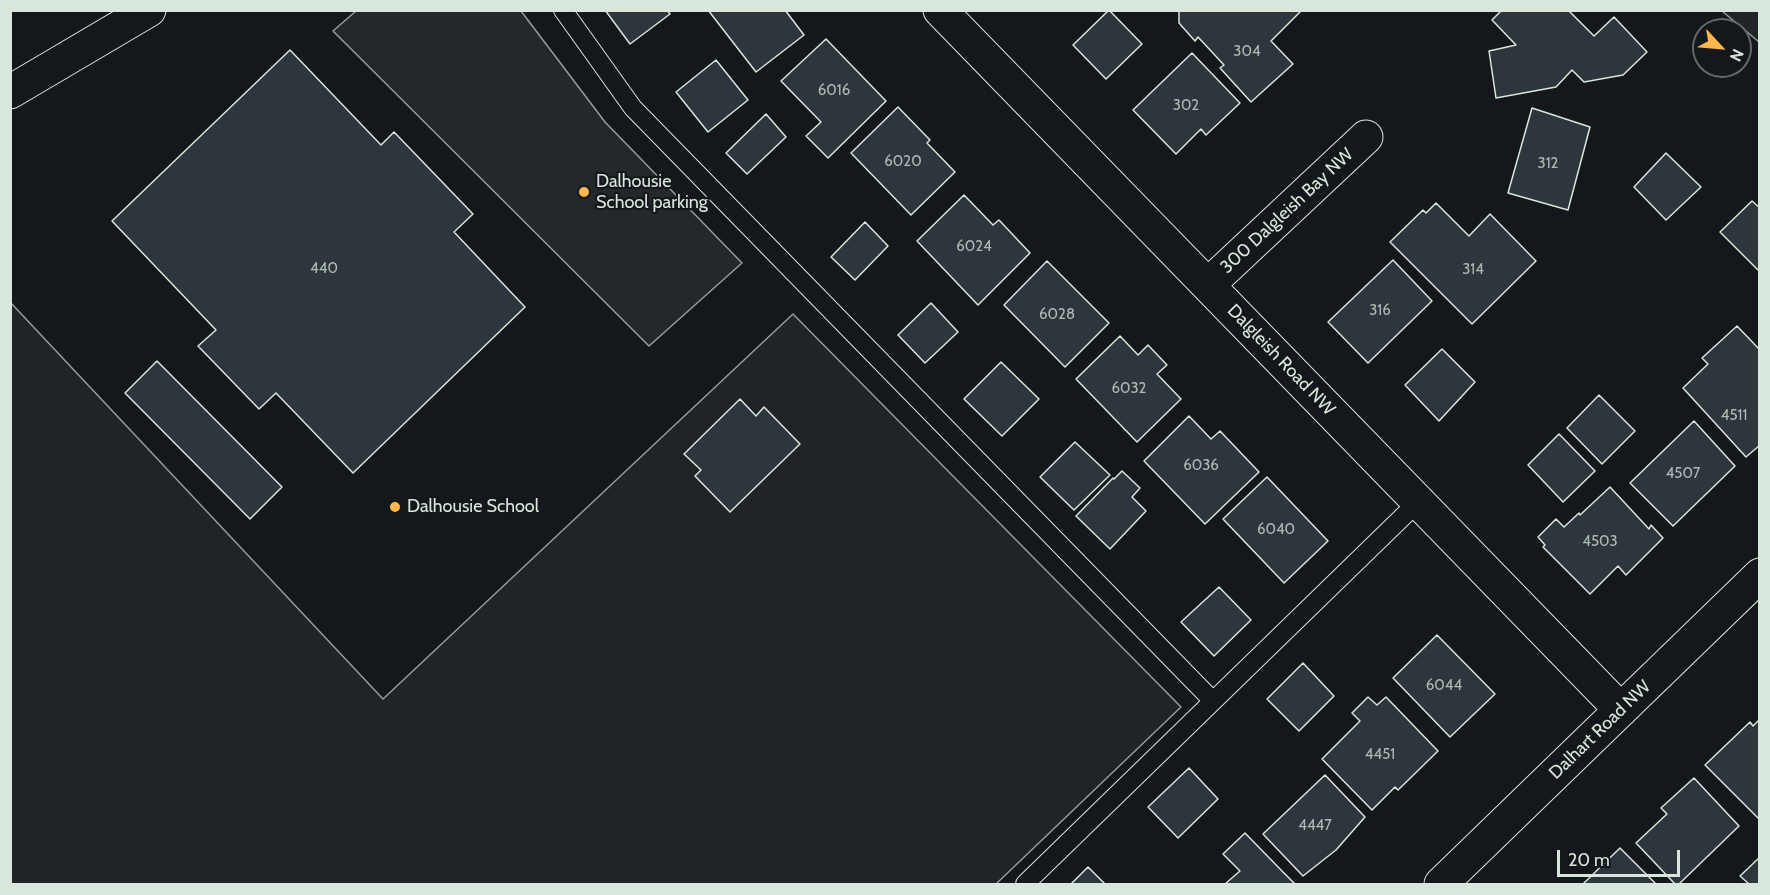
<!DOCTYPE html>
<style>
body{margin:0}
#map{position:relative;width:1770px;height:895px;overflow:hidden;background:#14181c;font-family:Cabin,sans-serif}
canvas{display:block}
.frame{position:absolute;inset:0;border:12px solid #d8e6dc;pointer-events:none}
.north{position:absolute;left:1692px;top:18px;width:60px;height:60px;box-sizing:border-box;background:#14181c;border:2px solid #626a69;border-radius:50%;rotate:116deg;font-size:16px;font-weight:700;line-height:24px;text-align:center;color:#d8e6dc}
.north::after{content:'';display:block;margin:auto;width:21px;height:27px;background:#ffb74d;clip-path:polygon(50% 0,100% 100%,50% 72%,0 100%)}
.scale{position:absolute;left:1557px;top:850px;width:123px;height:27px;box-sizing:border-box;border:3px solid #d8e6dc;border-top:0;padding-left:8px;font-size:18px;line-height:21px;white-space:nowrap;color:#d8e6dc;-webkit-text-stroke:4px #14181c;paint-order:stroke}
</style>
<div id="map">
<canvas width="1770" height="895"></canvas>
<div class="frame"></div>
<div class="north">N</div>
<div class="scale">20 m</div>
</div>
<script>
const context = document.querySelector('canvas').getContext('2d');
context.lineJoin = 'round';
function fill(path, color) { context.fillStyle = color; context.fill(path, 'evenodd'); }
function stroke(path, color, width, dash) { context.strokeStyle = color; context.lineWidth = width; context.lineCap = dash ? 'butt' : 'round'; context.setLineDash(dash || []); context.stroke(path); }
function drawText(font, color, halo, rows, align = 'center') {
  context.font = font + ' Cabin,sans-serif'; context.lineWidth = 4.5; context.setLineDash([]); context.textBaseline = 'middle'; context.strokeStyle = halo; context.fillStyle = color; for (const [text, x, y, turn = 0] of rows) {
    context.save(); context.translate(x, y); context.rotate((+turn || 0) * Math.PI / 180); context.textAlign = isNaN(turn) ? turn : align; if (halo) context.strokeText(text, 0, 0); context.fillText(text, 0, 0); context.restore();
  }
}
const green = new Path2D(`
 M1722,11H1759V42Z
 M10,302L383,699L793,314L1181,707L996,884H11Z`);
const parking = new Path2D(`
 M356,11H521L605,122L742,263L649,346L333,31Z`);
const building = new Path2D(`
 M605,10H667L670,14L630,44Z
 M708,10H785L804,35L756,72Z
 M1109,10L1142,44L1106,79L1073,45Z
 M1179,10H1302L1271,41L1293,64L1251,102L1220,68L1224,65L1198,37L1195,41L1179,23Z
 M1502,10H1568L1594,36L1614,17L1647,52L1623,75L1584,82L1572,70L1556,87L1496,98L1489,51L1516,45L1492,20Z
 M826,39L886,101L828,158L806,136L821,122L781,81Z
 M290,50L381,145L394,132L473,214L454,232L525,307L353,473L276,393L259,409L198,346L216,330L112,221Z
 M1192,53L1240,103L1206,135L1201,129L1176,154L1133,110Z
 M716,60L748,100L708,132L676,92Z
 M898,107L930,140L927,143L955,172L911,215L851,153Z
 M1532,108L1590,127L1568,210L1508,193Z
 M766,114L786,137L747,174L726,153Z
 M1666,153L1701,187L1666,220L1634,187Z
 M964,195L993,225L999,220L1030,253L978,305L917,241Z
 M1752,201L1760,208L1759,271L1720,232Z
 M1436,203L1469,236L1490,214L1536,261L1472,324L1390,242L1423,210L1426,213Z
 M865,222L888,246L855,280L831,257Z
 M1393,260L1432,301L1368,363L1328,322Z
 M1047,261L1109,323L1065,367L1004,305Z
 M931,303L958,332L925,363L898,335Z
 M1737,326L1760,350V445L1746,457L1683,388L1708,364L1702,358Z
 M1120,336L1138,355L1148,345L1167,365L1157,374L1181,399L1137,442L1076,379Z
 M1442,349L1475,382L1439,421L1405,385Z
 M157,361L282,487L250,519L125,393Z
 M1001,362L1039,399L1002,436L964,399Z
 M1599,395L1635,431L1602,464L1567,428Z
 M740,399L756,416L764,407L800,444L730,512L695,476L701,470L684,454Z
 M1189,416L1211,439L1220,431L1259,472L1205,524L1144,461Z
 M1694,421L1735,466L1673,526L1630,483Z
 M1559,434L1595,471L1563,502L1528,465Z
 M1075,442L1110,475L1074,510L1040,477Z
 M1122,471L1140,488L1132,497L1146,511L1110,549L1076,516L1113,478L1114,479Z
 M1267,477L1328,541L1284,583L1223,519Z
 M1610,487L1649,529L1651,525L1663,538L1626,575L1618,566L1590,594L1543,547L1545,545L1538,537L1556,519L1564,527L1579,513L1580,515Z
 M1219,587L1251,620L1214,656L1181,622Z
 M1437,635L1495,694L1450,737L1393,678Z
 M1303,663L1334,696L1299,731L1267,699Z
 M1368,697L1377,705L1386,697L1438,751L1398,790L1395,787L1372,810L1322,759L1360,721L1352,713Z
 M1760,719V819H1759L1705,765L1750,722L1753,726Z
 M1189,768L1218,799L1178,838L1148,807Z
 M1325,775L1365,817L1336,850L1303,876L1263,834Z
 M1694,778L1739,826L1679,884H1675L1636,843L1667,814L1661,808Z
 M1245,833L1281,870L1295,884H1225L1240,871L1223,854Z
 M1620,848L1656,884H1583Z
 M1760,857V884H1749L1740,876Z
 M1088,867L1105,884H1071Z`);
const lane = new Path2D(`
 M563,10L633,108L1213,701
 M1025,884L1419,501`);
const street = new Path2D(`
 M940,10L1621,710
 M10,92L149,10
 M1208,285L1366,137
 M1441,884L1760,575`);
const markers = [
 [584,192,6,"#ffb74d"],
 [395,507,6,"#ffb74d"]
];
const numberNames = [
 ["304",1247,52],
 ["6016",834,91],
 ["302",1186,106],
 ["6020",903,162],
 ["312",1548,164],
 ["6024",974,247],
 ["440",324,269],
 ["314",1473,270],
 ["316",1380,311],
 ["6028",1057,315],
 ["6032",1129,389],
 ["4511",1734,416],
 ["6036",1201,466],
 ["4507",1683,474],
 ["6040",1276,530],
 ["4503",1600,542],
 ["6044",1444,686],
 ["4451",1380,755],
 ["4447",1315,826]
];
const poiNames = [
 ["Dalhousie",596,182],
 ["School parking",596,203],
 ["Dalhousie School",407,507]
];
const streetNames = [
 ["300 Dalgleish Bay NW",1287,211,-43],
 ["Dalgleish Road NW",1281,360,46],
 ["Dalhart Road NW",1600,730,-44]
];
fill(green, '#202428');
stroke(green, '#939e99', 1.5);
fill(parking, '#24282b');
stroke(parking, '#939e99', 1.5);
fill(building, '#2c363c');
stroke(building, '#d8e6dc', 1.5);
stroke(lane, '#d8e6dc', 20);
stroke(street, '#d8e6dc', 35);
stroke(lane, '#14181c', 18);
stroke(street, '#14181c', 33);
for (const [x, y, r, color] of markers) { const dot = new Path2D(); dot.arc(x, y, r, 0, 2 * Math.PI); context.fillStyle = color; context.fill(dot); stroke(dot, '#14181c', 2); }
drawText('15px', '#adbab4', null, numberNames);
drawText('18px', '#d8e6dc', '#14181c', poiNames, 'left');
drawText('18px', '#d8e6dc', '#14181c', streetNames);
</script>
